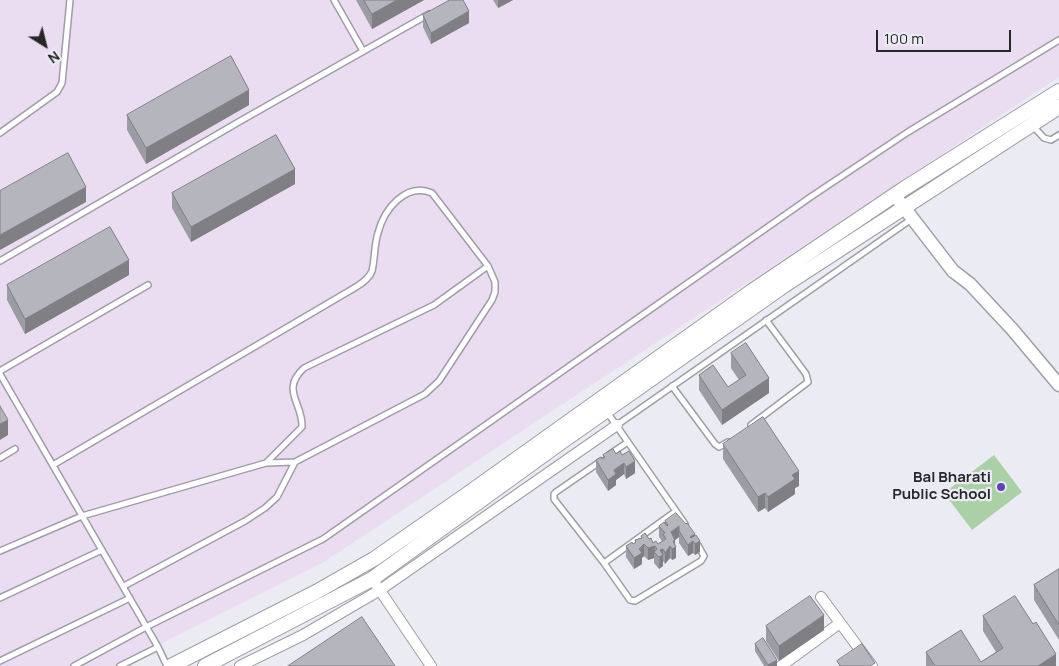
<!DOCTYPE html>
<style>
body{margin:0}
#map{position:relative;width:1059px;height:666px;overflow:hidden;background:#ebebf3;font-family:Manrope,sans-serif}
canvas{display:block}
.north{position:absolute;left:20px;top:20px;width:50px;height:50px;-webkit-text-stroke:4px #ebebf3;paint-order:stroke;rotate:144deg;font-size:14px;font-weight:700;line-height:20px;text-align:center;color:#27272a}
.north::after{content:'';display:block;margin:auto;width:18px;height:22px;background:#27272a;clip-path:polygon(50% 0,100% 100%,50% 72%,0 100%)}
.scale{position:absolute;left:876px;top:30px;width:135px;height:22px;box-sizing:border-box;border:2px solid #27272a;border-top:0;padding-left:6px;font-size:15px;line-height:18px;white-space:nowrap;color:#27272a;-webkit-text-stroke:4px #ebebf3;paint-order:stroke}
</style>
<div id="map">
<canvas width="1059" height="666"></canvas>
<div class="north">N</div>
<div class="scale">100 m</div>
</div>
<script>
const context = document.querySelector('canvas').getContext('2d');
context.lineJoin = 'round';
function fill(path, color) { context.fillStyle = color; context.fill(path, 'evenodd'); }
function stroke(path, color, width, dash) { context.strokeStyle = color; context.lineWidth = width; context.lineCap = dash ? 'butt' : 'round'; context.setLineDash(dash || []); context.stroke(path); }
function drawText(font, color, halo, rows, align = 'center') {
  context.font = font + ' Manrope,sans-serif'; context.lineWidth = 4.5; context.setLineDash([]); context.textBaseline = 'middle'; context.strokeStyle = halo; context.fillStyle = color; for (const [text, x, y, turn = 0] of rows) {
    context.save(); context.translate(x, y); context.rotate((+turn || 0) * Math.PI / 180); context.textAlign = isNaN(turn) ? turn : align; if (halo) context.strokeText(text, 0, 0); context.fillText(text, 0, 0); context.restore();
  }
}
const industrial = new Path2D(`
 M0,0H1059V77L322,563L116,666H0Z`);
const green = new Path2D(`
 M994,455L1022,492L972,530L944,493Z`);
const service = new Path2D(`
 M334,0L363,51
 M1032,125L1044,138L1051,140L1059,135
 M0,133L57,92L62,83L70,0
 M0,261L242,120L429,14
 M0,371L148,285
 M0,374L158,647
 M672,386L715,444L719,447L728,442
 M607,412L685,524
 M617,425L913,218
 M751,425L808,382L806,374L766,320
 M610,454L628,442
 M0,458L15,449
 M601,461L556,492L554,494V499L604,563L630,600L635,601L701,561L704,556L696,542
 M266,463L302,427C303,403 280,390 304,368L434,305L488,266
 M0,551L82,516L266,463L295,462L425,394L439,381L492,300L495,292V282L488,266L432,193C406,182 384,209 378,233C374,245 375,259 372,271C369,279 362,283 356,287L53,465
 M604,563L676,511
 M124,586L245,521L265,508L277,497L295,462
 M0,598L102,550
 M0,661L130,598
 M74,666L146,627L323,539L812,196L908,132L1059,40
 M120,666L158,647L167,666`);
const minor = new Path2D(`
 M377,586L431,666
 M821,597L872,666
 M240,666L303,635L380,590L617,425
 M781,666L840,623`);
const tertiary = new Path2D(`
 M899,201L953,271L970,284L1012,329L1059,385`);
const secondary = new Path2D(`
 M171,666L316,592L374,559L466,495L752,291L905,188L1059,91
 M205,666L372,579L560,443L785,285L1059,107`);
const wall = new Path2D(`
 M356,0H424L372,29Z
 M493,0H513L498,8Z
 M423,15L469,23L431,44L423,27Z
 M249,105L146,164L127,130V115Z
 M295,184L191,242L172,208V193Z
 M129,275L25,334L7,300V285Z
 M731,353L769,393L722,425L699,390V375L728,387L739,380L731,368Z
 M723,444L799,486L795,488V494L768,512L765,508L758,512L723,459Z
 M616,454L635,473L626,479L624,474L616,480V485L608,491L596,472V460L603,458V455Z
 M665,521L695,536L700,552L695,555L693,553L688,556L679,543V537L675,540L676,558L672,560L670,558L665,564L663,561V566L659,569L654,563V558L648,560L644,556L642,558V564L634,569L626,557V546L635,543V540L641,538V536L649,539L653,543L658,544L662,541L659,537V526L665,524Z
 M1059,569V640L1034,600V585Z
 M983,616L1056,666H926V652L981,662L996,652L983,631Z
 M766,626L824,630L779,661L766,641Z
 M755,644L777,666H764L755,651Z`);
const shadedWall = new Path2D(`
 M397,0H424L372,29V14Z
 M498,0H513L498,8Z
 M469,11V23L431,44V33Z
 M249,90V105L146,164V148Z
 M295,169V184L191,242V227Z
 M86,187V202L0,250V235Z
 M129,260V275L25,334V319Z
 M769,378V393L722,425V410Z
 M8,420V435L0,440V424Z
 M635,461V473L626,479V467Z
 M624,463V474L616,480V485L608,491V480L614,470Z
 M799,471V486L795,488V494L768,512V497L792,475Z
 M765,493V508L758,512V497Z
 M679,526V537L675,540V548L676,547V558L672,560L671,532Z
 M695,534V544L693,541V553L688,556V545L690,537Z
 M700,541V552L695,555V544Z
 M644,544V556L642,558V564L634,569V558Z
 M655,546L654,558L648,560V548Z
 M670,546V558L665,564V553Z
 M663,549V566L659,569L660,550Z
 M824,615V630L779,661V646Z
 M1056,654V666H1038Z
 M777,660V666H768V665Z`);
const building = new Path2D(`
 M364,0H397L372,14Z
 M450,0H463L469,11L431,33L423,15Z
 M231,56L249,90L146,148L127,115Z
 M276,135L295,169L191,227L172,193Z
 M68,153L86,187L0,235V191Z
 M110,227L129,260L25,319L7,285Z
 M746,343L769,378L722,410L699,375L713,365L728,387L746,375L731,353Z
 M0,406L8,420L0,424Z
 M763,417L799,471L792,475L795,479L768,497L765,493L758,497L723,444Z
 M613,449L616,454L620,451L622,455L629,451L635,461L626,467L624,463L614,470L616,474L608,480L596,460L601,457L602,459L605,457L603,455Z
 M676,513L686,524L687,523L695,534L690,537L691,538L696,535L700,541L695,544L693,541L688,545L679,531V526L671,532L675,540L673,541L676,547L672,549L670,546L665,553L663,549L660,550L663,555L659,557L654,552L657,549L655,546L648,548L644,544L639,549L642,553L634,558L626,546L632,542L633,544L636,542L635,540L642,538L641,536L645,533L649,539L651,538L653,543L656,541L658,544L666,539L663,534L665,533L659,526L664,522L667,526L668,525L665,521Z
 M1059,569V625L1034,585Z
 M810,596L824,615L779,646L766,626Z
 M1015,596L1033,624L1036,622L1056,654L1038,666H935L926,652L961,630L981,662L1003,648L983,616Z
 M362,617L395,666H288Z
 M763,638L777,660L768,665L755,644Z
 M862,644L875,663L870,666H840L837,661Z`);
const markers = [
 [1001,487,5,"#5d41ba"]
];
const poiNames = [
 ["Bal Bharati",991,478],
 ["Public School",991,495]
];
fill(industrial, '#eaddf1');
fill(green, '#aad0a5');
stroke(service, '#9e9ea6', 8);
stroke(minor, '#9e9ea6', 12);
stroke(tertiary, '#9e9ea6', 15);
stroke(secondary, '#9e9ea6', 16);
stroke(service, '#fff', 5);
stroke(minor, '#fff', 10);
stroke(tertiary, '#fff', 12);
stroke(secondary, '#fff', 14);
fill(wall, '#9c9ca3');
fill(shadedWall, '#7f7f84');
fill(building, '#b5b5bd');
stroke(building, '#7f7f84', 1);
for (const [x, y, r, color] of markers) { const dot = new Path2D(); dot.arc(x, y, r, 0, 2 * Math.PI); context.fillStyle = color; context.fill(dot); stroke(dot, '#ebebf3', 2); }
drawText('bold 15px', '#27272a', '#ebebf3', poiNames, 'right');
</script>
